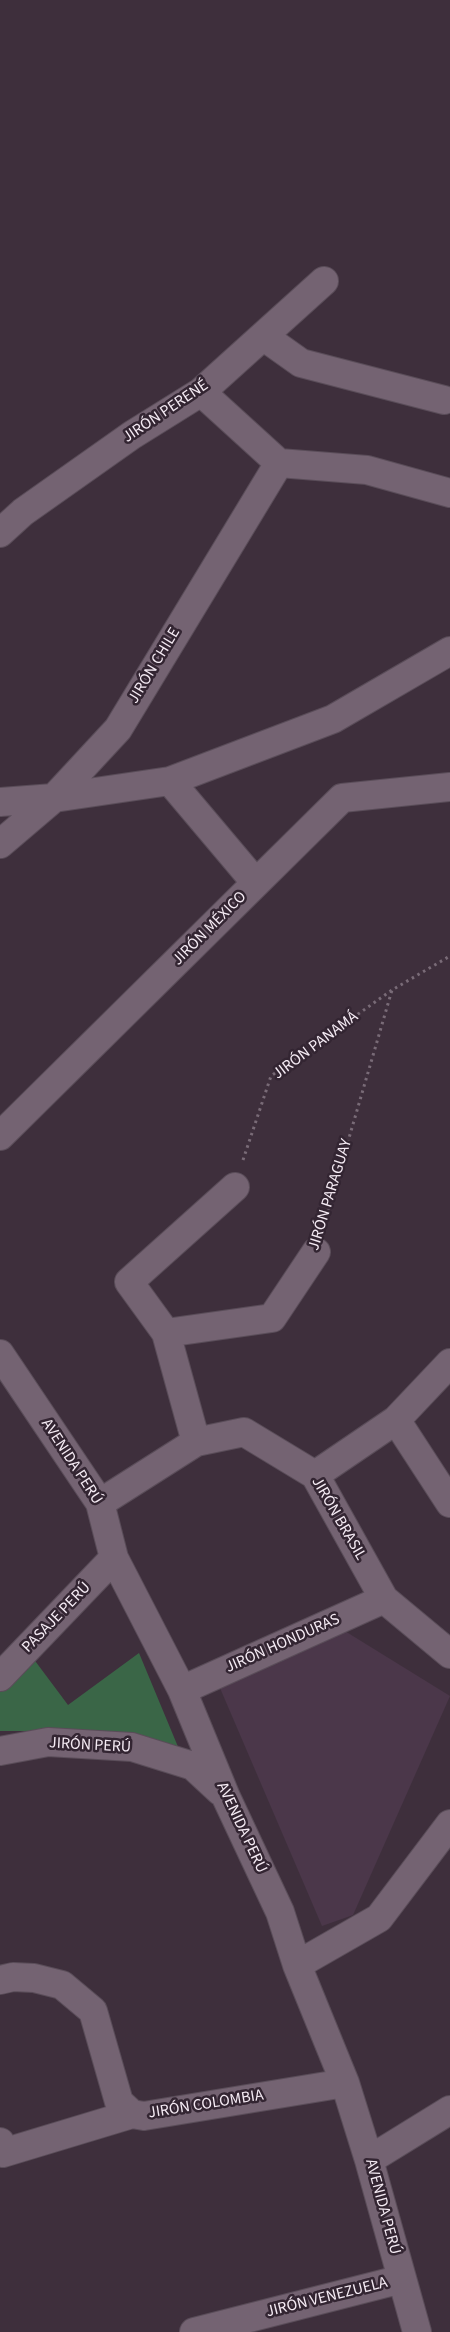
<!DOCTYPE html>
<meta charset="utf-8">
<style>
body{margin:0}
canvas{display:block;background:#3e2f3c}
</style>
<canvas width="450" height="2332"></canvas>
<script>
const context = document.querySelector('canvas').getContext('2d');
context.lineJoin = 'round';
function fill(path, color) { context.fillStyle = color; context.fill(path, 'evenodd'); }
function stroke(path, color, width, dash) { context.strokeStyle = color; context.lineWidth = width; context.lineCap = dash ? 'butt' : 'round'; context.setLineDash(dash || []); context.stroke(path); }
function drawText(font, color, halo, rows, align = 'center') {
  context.font = font + ' "Source Sans 3",sans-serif'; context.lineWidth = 5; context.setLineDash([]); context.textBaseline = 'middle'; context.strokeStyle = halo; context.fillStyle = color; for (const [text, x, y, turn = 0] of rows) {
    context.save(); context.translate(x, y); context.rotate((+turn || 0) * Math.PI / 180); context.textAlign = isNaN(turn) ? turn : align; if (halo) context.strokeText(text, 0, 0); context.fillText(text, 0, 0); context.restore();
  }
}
const built = new Path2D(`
 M327,1620L450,1696L353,1915L322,1926L217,1681Z`);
const green = new Path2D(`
 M18,1638L68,1705L139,1653L181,1754L67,1731H0V1663Z`);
const path = new Path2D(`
 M243,1160L271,1076L392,990L450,956
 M324,1224L392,990`);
const minor = new Path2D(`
 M263,336L301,363L444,400
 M201,392L279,463L367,470L450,493
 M0,533L23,512L132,435L201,392L324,281
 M170,781L256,883
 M0,802L54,798L170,781L333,719L450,651
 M0,844L54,798L118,729L279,463
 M0,1136L342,798L450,787
 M166,1333L272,1318L316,1252
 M0,1354L100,1503L114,1558L182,1690L226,1797L280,1912L297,1965L345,2083L369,2160L417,2332
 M396,1420L450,1503
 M196,1442L166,1333L129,1282L235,1187
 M315,1475L396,1420L450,1363
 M100,1503L196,1442L244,1432L315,1475L384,1599L450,1654
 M0,1677L114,1558
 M182,1690L384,1599
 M0,1751L48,1742L132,1747L193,1766L220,1791
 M297,1965L379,1918L450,1824
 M0,1980L13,1977L34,1978L62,1985L93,2011L119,2102L132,2114L144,2116L345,2083
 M0,2142L3,2153L132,2114
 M369,2160L450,2110
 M194,2332L402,2279`);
const streetNames = [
 ["JIRÓN PERENÉ",166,412,-34],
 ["JIRÓN CHILE",155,666,-59],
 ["JIRÓN MÉXICO",210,929,-45],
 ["JIRÓN PANAMÁ",316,1046,-37],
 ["JIRÓN PARAGUAY",331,1195,-73],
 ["AVENIDA PERÚ",71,1462,57],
 ["JIRÓN BRASIL",338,1519,60],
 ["PASAJE PERÚ",57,1618,-46],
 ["JIRÓN HONDURAS",283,1644,-24],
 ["JIRÓN PERÚ",90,1746,3],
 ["AVENIDA PERÚ",241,1828,65],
 ["JIRÓN COLOMBIA",206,2105,-9],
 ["AVENIDA PERÚ",382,2207,75],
 ["JIRÓN VENEZUELA",327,2298,-14]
];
fill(built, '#4b374a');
fill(green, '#3a6647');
stroke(minor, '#5a4d59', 30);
stroke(path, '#796b77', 3, [2.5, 4]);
stroke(minor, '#746372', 28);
drawText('16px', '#f5ebf4', '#332532', streetNames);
</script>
